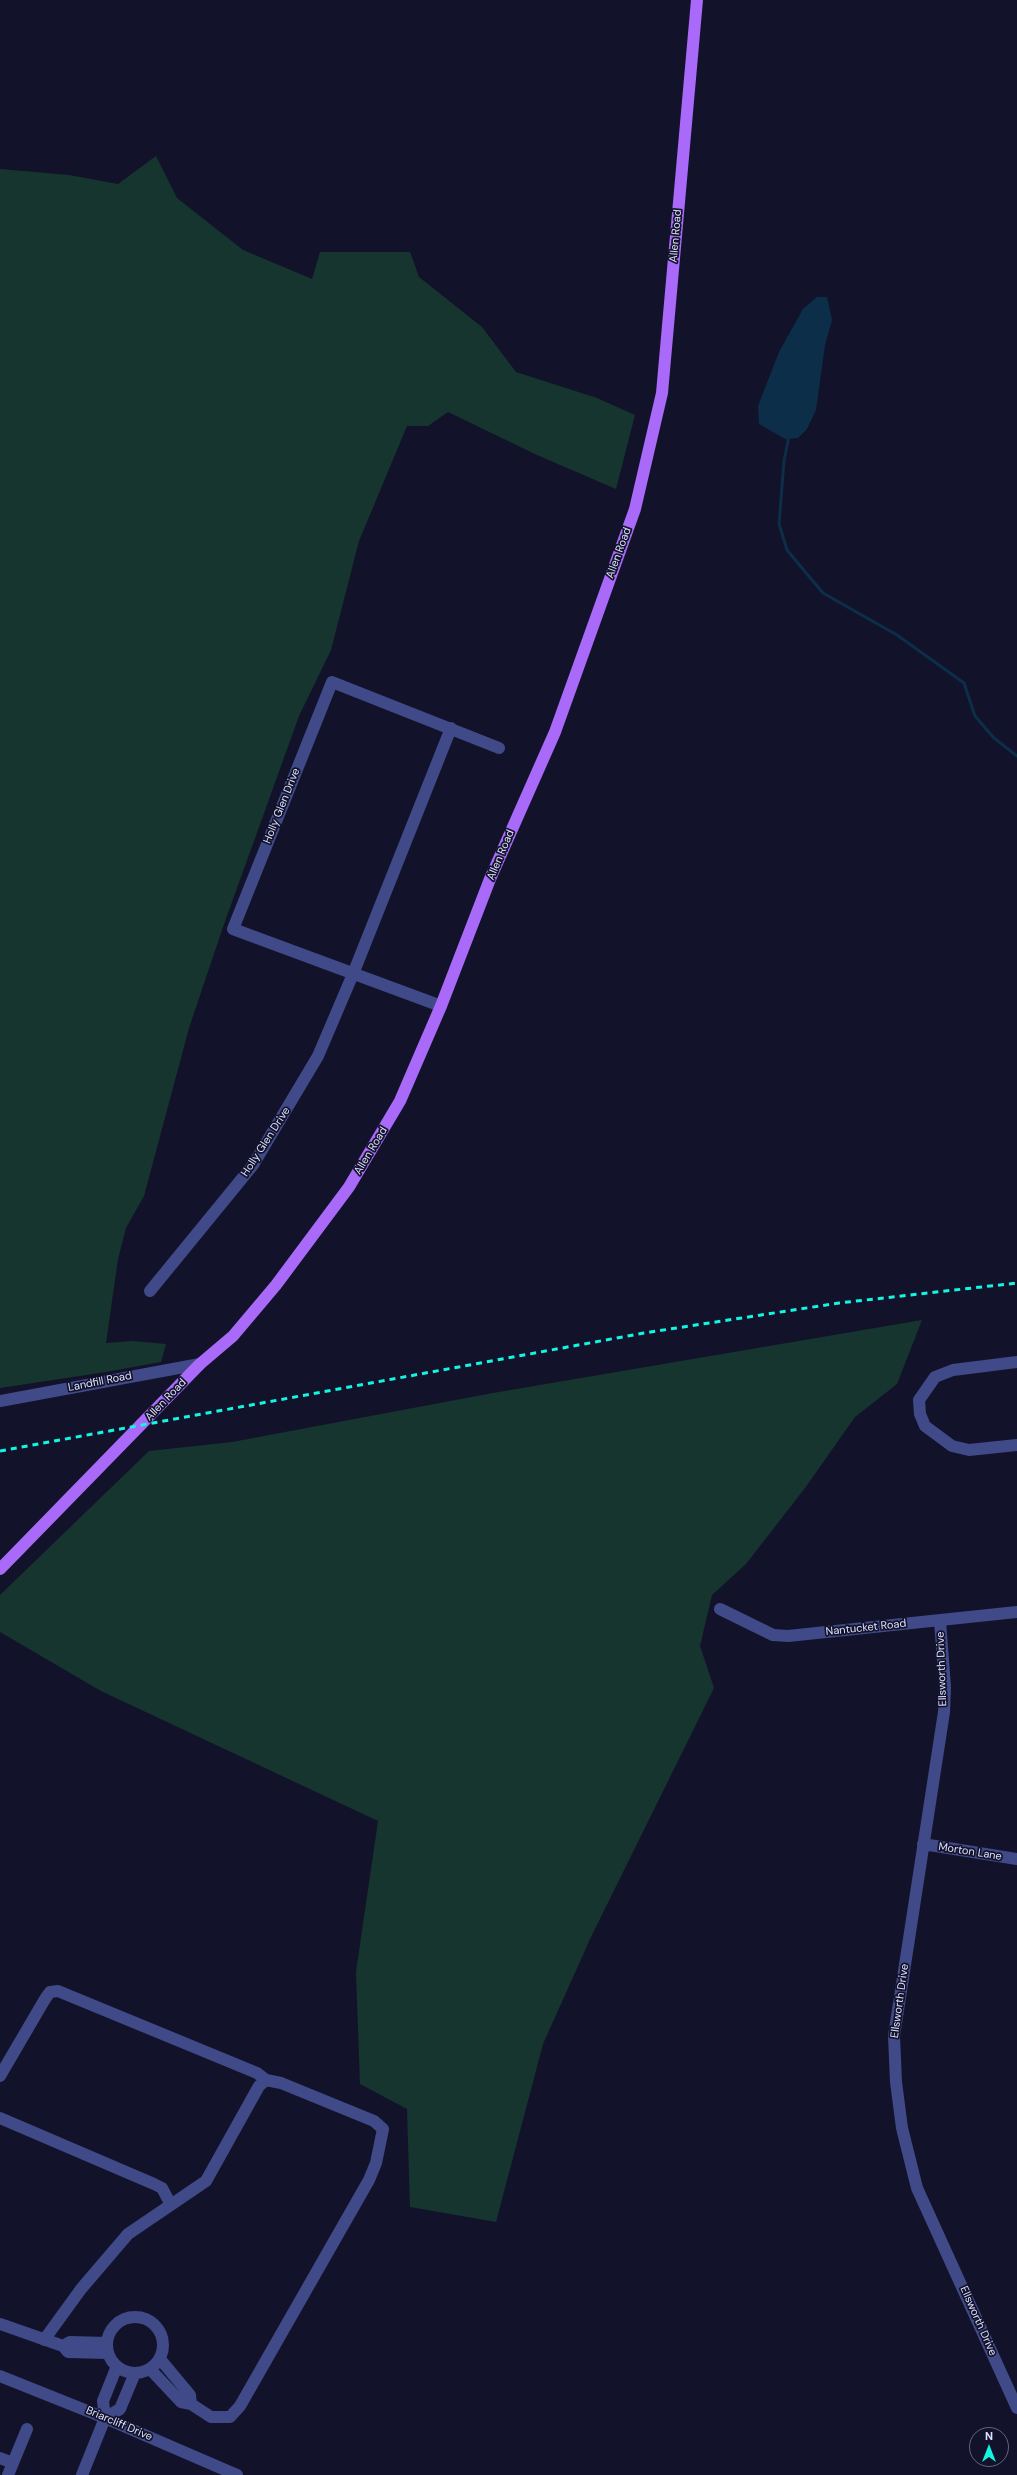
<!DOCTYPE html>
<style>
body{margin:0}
#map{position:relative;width:1017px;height:2475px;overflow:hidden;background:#12132b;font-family:"DM Sans",sans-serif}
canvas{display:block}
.north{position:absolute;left:969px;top:2427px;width:40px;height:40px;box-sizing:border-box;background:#12132b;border:1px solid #64657f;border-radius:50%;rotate:0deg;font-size:11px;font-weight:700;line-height:16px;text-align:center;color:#dee0fe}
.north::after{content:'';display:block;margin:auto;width:14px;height:18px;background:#12f6e2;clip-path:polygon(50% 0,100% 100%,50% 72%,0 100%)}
</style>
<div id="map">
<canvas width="1017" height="2475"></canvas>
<div class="north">N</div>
</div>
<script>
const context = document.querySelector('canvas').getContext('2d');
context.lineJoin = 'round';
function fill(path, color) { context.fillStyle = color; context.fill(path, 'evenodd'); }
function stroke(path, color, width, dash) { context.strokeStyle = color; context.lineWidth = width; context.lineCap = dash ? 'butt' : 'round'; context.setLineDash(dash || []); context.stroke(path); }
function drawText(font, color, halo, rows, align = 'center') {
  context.font = font + ' "DM Sans",sans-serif'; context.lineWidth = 3.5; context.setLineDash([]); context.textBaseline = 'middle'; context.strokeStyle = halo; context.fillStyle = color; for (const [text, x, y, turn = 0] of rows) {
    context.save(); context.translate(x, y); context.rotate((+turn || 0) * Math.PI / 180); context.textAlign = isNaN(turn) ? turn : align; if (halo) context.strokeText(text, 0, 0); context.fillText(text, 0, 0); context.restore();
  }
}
const green = new Path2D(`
 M156,156L177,198L243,250L312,279L320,252H410L419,277L482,327L516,372L597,398L635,415L616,489L537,455L448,412L428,426H407L359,541L331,650L299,716L223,927L189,1028L144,1196L126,1228L118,1259L106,1343L132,1341L166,1344L161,1362L106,1372L0,1388V169L69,175L118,184Z
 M922,1320L897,1384L855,1417L805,1488L746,1564L712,1595L700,1646L714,1688L591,1937L543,2044L496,2222L410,2207L407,2109L360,2084L356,1972L378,1821L101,1691L0,1632V1595L149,1451L232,1442L493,1393Z`);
const water = new Path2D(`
 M817,297H827L832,320L825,345L816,410L807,429L798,438L785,439L759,424L758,406L779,352L803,309Z`);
const stream = new Path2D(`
 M789,436L784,461L779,524L787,550L823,593L897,635L964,683L975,716L994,738L1017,756`);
const minor = new Path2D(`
 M441,1006L233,929L332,682L499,748
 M150,1291L253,1165L318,1056L353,974L451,728
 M1017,1362L953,1370L935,1377L919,1400L920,1414L925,1426L952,1446L969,1450L1017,1445
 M0,1401L200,1364
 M720,1609L773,1635L788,1636L1017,1612
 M940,1621L945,1687L944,1712L894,2036L896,2082L902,2128L917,2188L1017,2408
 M923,1844L1017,1859
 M0,2076L45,1999L50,1992L58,1991L257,2073L266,2080
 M0,2118L154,2184L162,2188L171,2205
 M107 2345a28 28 0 1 1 56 0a28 28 0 1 1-56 0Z
 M0,2324L63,2346L68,2352L108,2353
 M44,2340L81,2289L128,2234L206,2181L259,2086L266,2080L281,2083L374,2121L383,2129L376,2163L369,2180L240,2406L230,2417H211L191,2404
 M63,2346L70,2342L107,2343
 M150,2369L181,2402L191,2404L190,2395L160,2359
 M0,2376L105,2418L237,2475
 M105,2418L120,2409L135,2373
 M0,2458L13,2463
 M8,2475L27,2429
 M82,2475L105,2418L103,2401L117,2366`);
const major = new Path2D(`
 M0,1569L200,1364L233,1336L276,1285L349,1187L400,1101L441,1006L490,879L555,732L635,509L662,393L697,0`);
const rail = new Path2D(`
 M0,1451L644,1333L839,1303L1017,1283`);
const streetNames = [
 ["Allen Road",676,236,-85],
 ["Allen Road",619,553,-70],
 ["Holly Glen Drive",282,806,-68],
 ["Allen Road",501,855,-67],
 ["Holly Glen Drive",266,1142,-57],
 ["Allen Road",371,1151,-59],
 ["Landfill Road",100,1382,-11],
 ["Allen Road",166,1400,-46],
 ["Nantucket Road",866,1628,-6],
 ["Ellsworth Drive",942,1669,-92],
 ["Morton Lane",970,1852,9],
 ["Ellsworth Drive",900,2001,-82],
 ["Ellsworth Drive",978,2321,66],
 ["Briarcliff Drive",119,2424,23]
];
fill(green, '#16352e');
fill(water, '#0d2e49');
stroke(stream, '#0d2e49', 3);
stroke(minor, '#404a88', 12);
stroke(major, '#a969f9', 12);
stroke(rail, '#12f6e2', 3, [6, 5]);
drawText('11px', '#dee0fe', '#12132b', streetNames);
</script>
